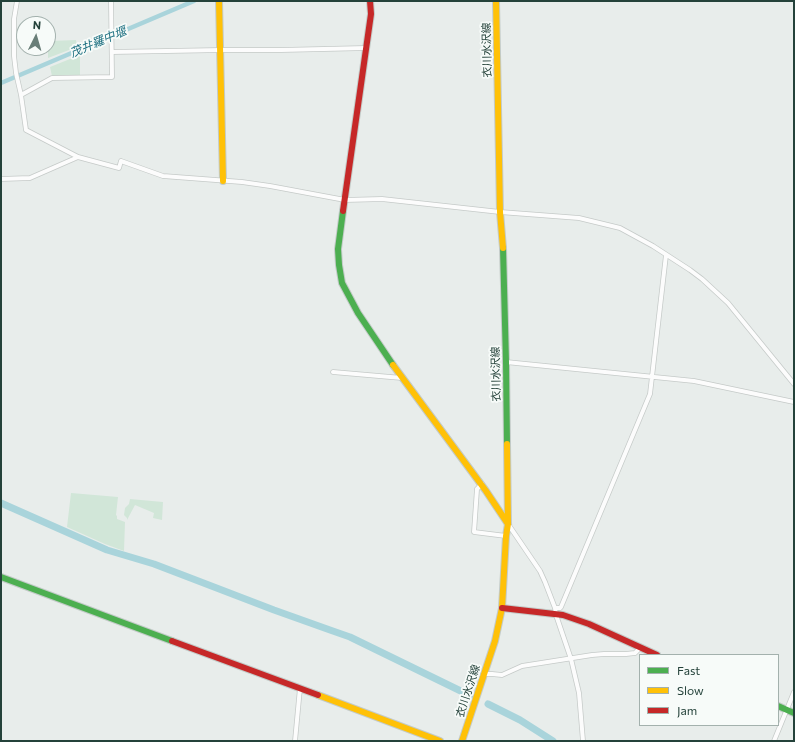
<!DOCTYPE html>
<meta charset="utf-8">
<style>
body{margin:0}
#map{position:relative;width:795px;height:742px;overflow:hidden;background:#e8edeb;font-family:Commissioner,sans-serif}
canvas{display:block}
.frame{position:absolute;inset:0;border:2px solid #24423a;pointer-events:none}
.legend{position:absolute;left:639px;top:654px;width:140px;height:72px;box-sizing:border-box;background:#f7fbf9;border:1px solid #a3b1ad;margin:0;padding:5px 7px;list-style:none;font-size:12px;color:#24423a}
.legend li{display:flex;align-items:center;gap:8px;height:20px}
.legend b{width:20px;border:1px solid #a3b1ad}
.north{position:absolute;left:16px;top:16px;width:40px;height:40px;box-sizing:border-box;background:#f7fbf9;border:1px solid #a3b1ad;border-radius:50%;rotate:5deg;font-size:11px;font-weight:700;line-height:16px;text-align:center;color:#24423a}
.north::after{content:'';display:block;margin:auto;width:14px;height:18px;background:#697e78;clip-path:polygon(50% 0,100% 100%,50% 72%,0 100%)}
</style>
<div id="map">
<canvas width="795" height="742"></canvas>
<div class="frame"></div>
<ul class="legend">
<li><b style="height:5px;background:#4caf50"></b>Fast</li>
<li><b style="height:5px;background:#ffc107"></b>Slow</li>
<li><b style="height:5px;background:#c62828"></b>Jam</li>
</ul>
<div class="north">N</div>
</div>
<script>
const context = document.querySelector('canvas').getContext('2d');
context.lineJoin = 'round';
function fill(path, color) { context.fillStyle = color; context.fill(path, 'evenodd'); }
function stroke(path, color, width, dash) { context.strokeStyle = color; context.lineWidth = width; context.lineCap = dash ? 'butt' : 'round'; context.setLineDash(dash || []); context.stroke(path); }
function drawText(font, color, halo, rows, align = 'center') {
  context.font = font + ' Commissioner,"Noto Sans JP",sans-serif'; context.lineWidth = 3.5; context.setLineDash([]); context.textBaseline = 'middle'; context.strokeStyle = halo; context.fillStyle = color; for (const [text, x, y, turn = 0] of rows) {
    context.save(); context.translate(x, y); context.rotate((+turn || 0) * Math.PI / 180); context.textAlign = isNaN(turn) ? turn : align; if (halo) context.strokeText(text, 0, 0); context.fillText(text, 0, 0); context.restore();
  }
}
const green = new Path2D(`
 M76,40L77,47L48,58V42L50,41Z
 M80,55V76H52L50,67Z
 M71,493L118,497L116,515L117,516V519L125,522L124,551L105,544L67,527Z
 M130,499L163,502L162,520L153,518L154,513L135,505L127,520V518L124,515L125,508L129,504Z`);
const canal = new Path2D(`
 M1,83L194,1`);
const river = new Path2D(`
 M1,503L107,550L154,564L274,610L330,630L350,637L471,696
 M488,704L520,720L553,741`);
const street = new Path2D(`
 M17,1L14,19V56L16,73L21,95L26,130L78,157L119,168L121,161L163,176L242,182L270,186L345,200L382,199L500,212L579,218L620,228L653,246L690,270L702,279L728,303L794,384
 M112,52L221,50H281L366,48
 M21,95L52,78L112,77L111,1
 M1,179L30,178L78,157
 M506,362L694,381L794,402
 M333,372L402,378
 M482,484L477,489L474,532L506,536
 M508,524L540,571L545,582L555,608L556,615L571,659L579,693L583,741
 M555,608H560L561,607L650,394L666,255
 M485,674H492L502,675L522,666L592,655L604,654H626L635,653L640,648
 M295,741L300,688
 M774,741L794,692`);
const fast = new Path2D(`
 M343,211L338,249L339,265L342,283L358,313L393,365
 M503,248L506,362L507,444
 M1,577L172,641
 M778,706L794,713`);
const slow = new Path2D(`
 M219,1L223,181
 M496,1L500,212L503,248
 M393,365L486,491L508,524
 M318,695L440,741
 M462,741L495,641L502,608L506,536L508,524L507,444`);
const jam = new Path2D(`
 M343,211L371,14L370,1
 M502,608L563,615L589,624L657,655
 M172,641L318,695`);
const streetNames = [
 ["衣川水沢線",487,50,-91],
 ["衣川水沢線",496,374,-91],
 ["衣川水沢線",468,691,-72]
];
const waterNames = [
 ["茂井羅中堰",98,42,-23]
];
fill(green, '#d1e6d8');
stroke(canal, '#a9d4db', 4.5);
stroke(river, '#a9d4db', 7);
stroke(street, '#c5cac8', 5.5);
stroke(fast, '#c3cbc8', 8);
stroke(slow, '#c3cbc8', 8);
stroke(jam, '#c3cbc8', 8);
stroke(street, '#fcfcfc', 4);
stroke(fast, '#4caf50', 6);
stroke(slow, '#ffc107', 6);
stroke(jam, '#c62828', 6);
drawText('11px', '#24423a', '#f7fbf9', streetNames);
drawText('italic 12px', '#1c6f80', '#f7fbf9', waterNames);
</script>
